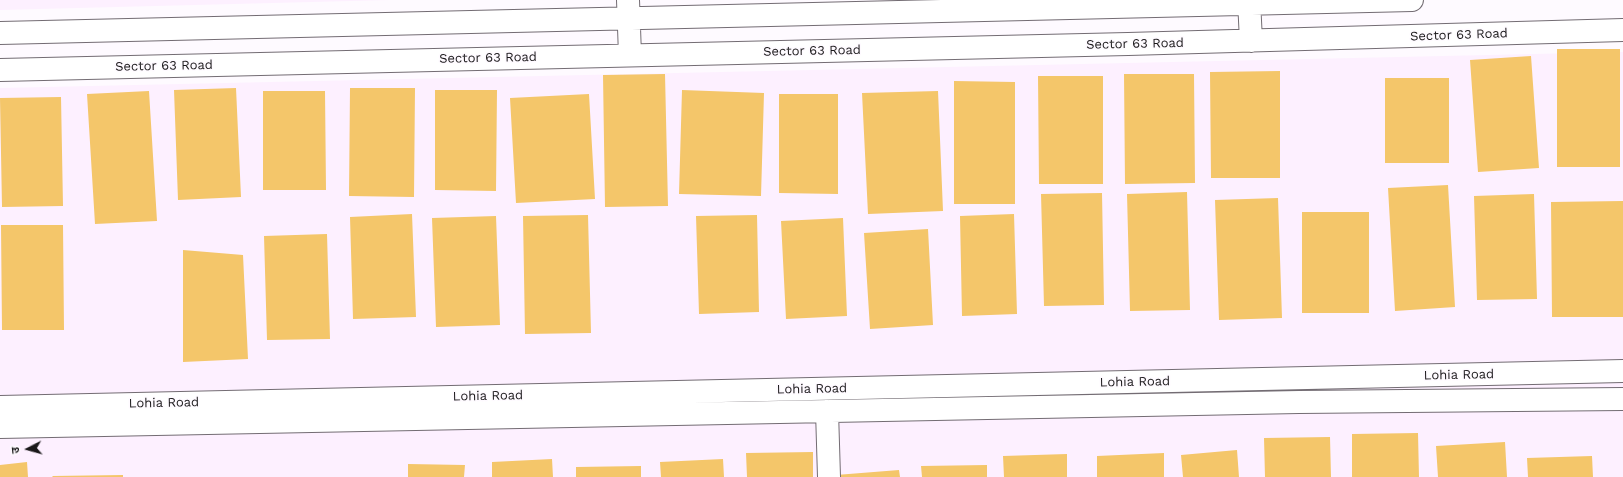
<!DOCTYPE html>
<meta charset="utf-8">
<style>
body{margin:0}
#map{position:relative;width:1623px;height:477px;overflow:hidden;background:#fefaff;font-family:"Work Sans","Noto Sans Devanagari",sans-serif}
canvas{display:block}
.north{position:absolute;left:8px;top:429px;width:40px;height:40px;-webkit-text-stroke:3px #fefaff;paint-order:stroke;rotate:264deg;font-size:11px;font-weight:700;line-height:16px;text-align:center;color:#1a181a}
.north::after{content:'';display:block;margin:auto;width:14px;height:18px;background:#1a181a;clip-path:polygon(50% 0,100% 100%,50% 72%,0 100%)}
</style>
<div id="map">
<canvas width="1623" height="477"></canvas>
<div class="north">उ</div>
</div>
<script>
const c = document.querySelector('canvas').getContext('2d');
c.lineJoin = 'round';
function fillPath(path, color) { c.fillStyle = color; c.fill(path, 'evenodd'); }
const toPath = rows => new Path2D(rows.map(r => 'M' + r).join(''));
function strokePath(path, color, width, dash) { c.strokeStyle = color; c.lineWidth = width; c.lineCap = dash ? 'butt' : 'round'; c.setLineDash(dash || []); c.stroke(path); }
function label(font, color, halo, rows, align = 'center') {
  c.font = font + ' "Work Sans",sans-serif'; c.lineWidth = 3; c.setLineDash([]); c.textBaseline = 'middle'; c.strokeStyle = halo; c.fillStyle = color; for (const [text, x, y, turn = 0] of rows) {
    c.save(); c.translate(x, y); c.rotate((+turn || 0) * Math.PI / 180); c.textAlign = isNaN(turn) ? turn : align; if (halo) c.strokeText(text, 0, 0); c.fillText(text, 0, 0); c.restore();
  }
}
fillPath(toPath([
 [0,0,390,0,0,10],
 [1623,52,1623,477,0,477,0,88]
]), '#fdf0ff');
fillPath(toPath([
 [1557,49,1620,49,1620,167,1557,167],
 [1531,56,1539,168,1478,172,1470,60],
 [1280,71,1280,178,1211,178,1210,72],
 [665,74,668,206,605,207,603,75],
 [1124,74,1194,74,1195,183,1125,184],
 [1038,76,1103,76,1103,184,1039,184],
 [1385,78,1449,78,1449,163,1385,163],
 [954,81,1015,82,1015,204,954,204],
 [236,88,241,197,178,200,174,90],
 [350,88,415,88,414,197,349,196],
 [435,90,497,90,496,191,435,190],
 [682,90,764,93,761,196,679,194],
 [149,91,157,221,95,224,87,94],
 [263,91,325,91,326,190,263,190],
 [938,91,943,211,868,214,862,93],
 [589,94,595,199,516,203,510,98],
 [779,94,838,94,838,194,779,193],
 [61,97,63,206,2,207,0,98],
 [1448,185,1455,307,1395,311,1388,188],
 [1187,192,1190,310,1130,311,1127,194],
 [1102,193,1104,305,1044,306,1041,194],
 [1534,194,1537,299,1477,300,1474,196],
 [1278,198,1282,318,1219,320,1215,200],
 [1623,201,1623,317,1552,317,1551,202],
 [1302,212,1369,212,1369,313,1302,313],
 [412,214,416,317,353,319,350,217],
 [1014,214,1017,314,962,316,960,216],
 [588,215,591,333,525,334,523,216],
 [757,215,759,312,699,314,696,216],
 [496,216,500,325,436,327,432,218],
 [843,218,847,316,786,319,781,221],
 [1,225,63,225,64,330,2,330],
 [928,229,933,325,870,329,864,233],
 [327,234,330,339,267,340,264,236],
 [183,250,243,255,248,359,183,362],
 [1418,433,1419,477,1352,477,1352,434],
 [1330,437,1331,477,1265,477,1264,438],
 [1505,442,1507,477,1438,477,1436,446],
 [1237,450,1239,477,1183,477,1181,455],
 [813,452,813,477,747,477,746,453],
 [1164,453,1164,477,1097,477,1097,456],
 [1067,454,1067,477,1004,477,1003,456],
 [1592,456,1593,477,1528,477,1527,458],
 [552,459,553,477,492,477,492,462],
 [723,459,724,477,661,477,660,462],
 [27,462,28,477,0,477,0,465],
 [408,464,465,465,464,477,408,477],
 [987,465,987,477,922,477,921,466],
 [641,466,641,477,576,477,576,467],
 [899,470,900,477,836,477,836,475],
 [123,475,123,477,53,477,52,476]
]), '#f4c66a');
const minor = toPath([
 [628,0,630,55],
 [1249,0,1251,41],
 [0,33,1412,0],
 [0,70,1128,44,1623,30],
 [0,407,1623,371],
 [827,411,829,477],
 [0,427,1299,402,1623,399]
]);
strokePath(minor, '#736c73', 24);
strokePath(minor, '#fff', 22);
label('13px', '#1a181a', '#fefaff', [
 ["Sector 63 Road",1459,35,-2],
 ["Sector 63 Road",1135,44,-1],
 ["Sector 63 Road",812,51,-1],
 ["Sector 63 Road",488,58,-1],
 ["Sector 63 Road",164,66,-1],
 ["Lohia Road",1459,375,-1],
 ["Lohia Road",1135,382,-1],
 ["Lohia Road",812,389,-1],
 ["Lohia Road",488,396,-1],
 ["Lohia Road",164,403,-1]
]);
</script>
